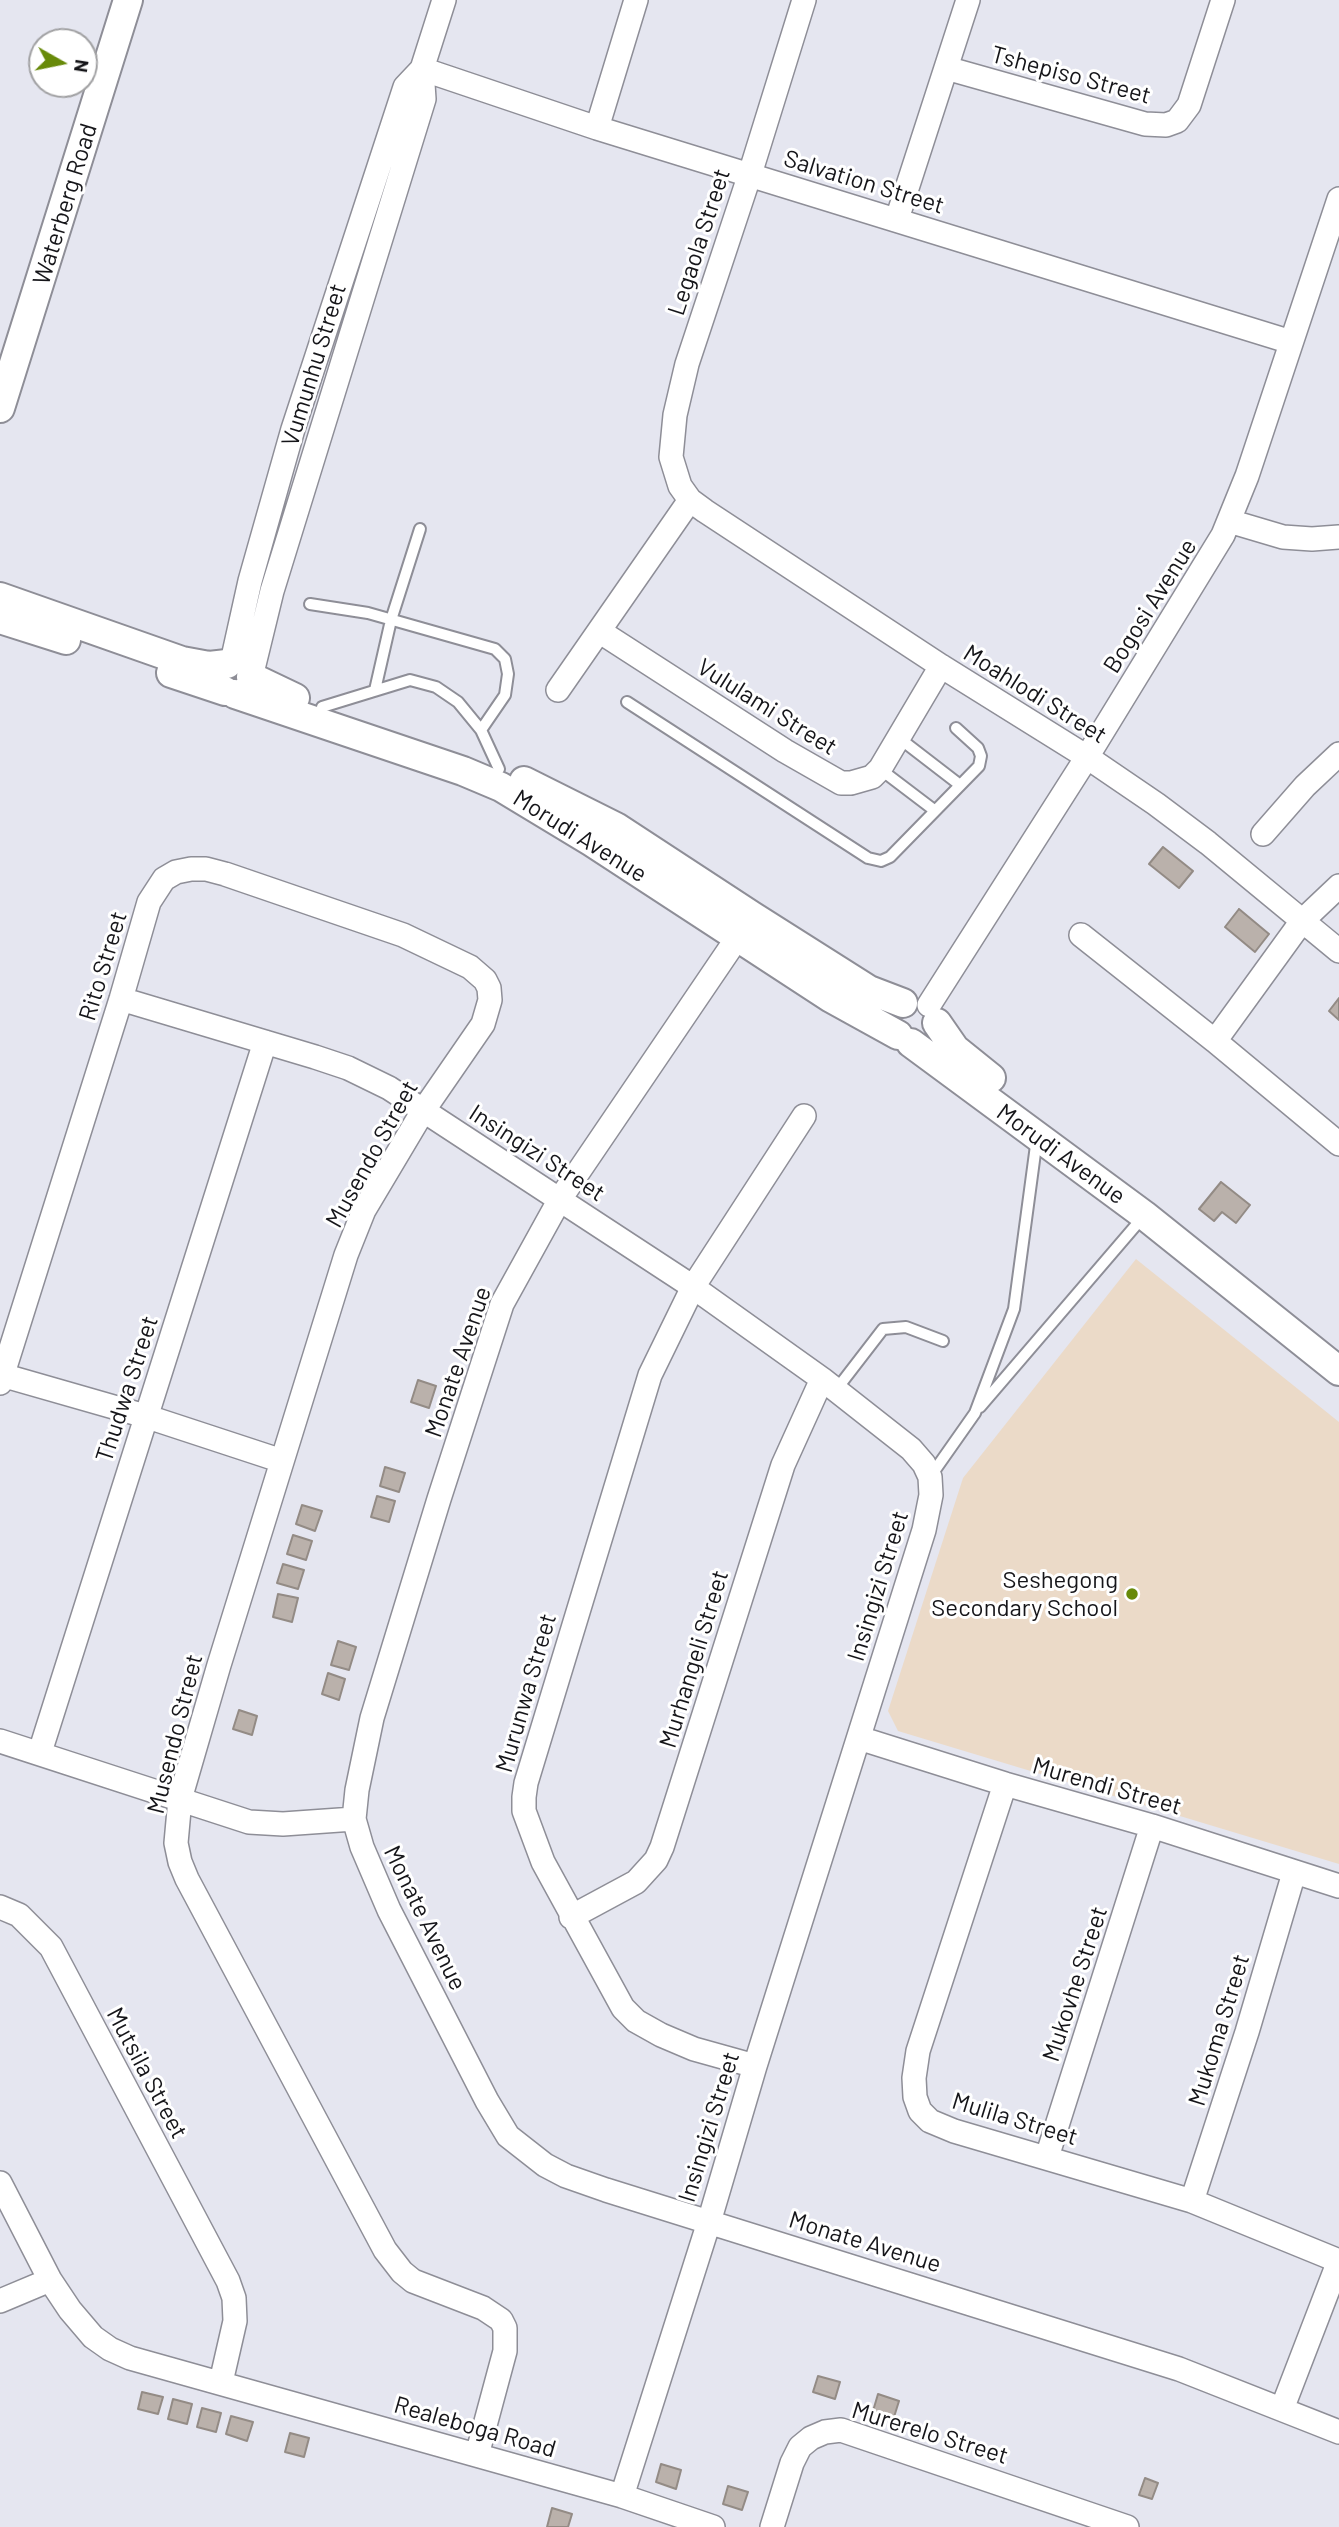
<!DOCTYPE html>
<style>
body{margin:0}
#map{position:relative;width:1339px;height:2527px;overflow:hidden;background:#e5e6f0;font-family:Barlow,sans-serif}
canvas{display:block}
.north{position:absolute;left:28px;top:28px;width:70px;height:70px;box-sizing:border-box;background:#fff;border:2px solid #a1a1a3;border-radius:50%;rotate:99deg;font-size:19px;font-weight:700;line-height:28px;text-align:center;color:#151519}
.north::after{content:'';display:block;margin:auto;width:24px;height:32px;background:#688a0a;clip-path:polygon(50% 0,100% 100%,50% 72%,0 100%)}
</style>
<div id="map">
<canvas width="1339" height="2527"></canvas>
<div class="north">N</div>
</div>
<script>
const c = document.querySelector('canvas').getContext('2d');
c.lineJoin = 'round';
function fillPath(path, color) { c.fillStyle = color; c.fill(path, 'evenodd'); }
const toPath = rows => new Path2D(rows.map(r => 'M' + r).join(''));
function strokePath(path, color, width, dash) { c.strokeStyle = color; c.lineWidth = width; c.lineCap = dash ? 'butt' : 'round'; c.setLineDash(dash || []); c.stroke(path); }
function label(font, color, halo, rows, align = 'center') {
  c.font = font + ' Barlow,sans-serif'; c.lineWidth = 6; c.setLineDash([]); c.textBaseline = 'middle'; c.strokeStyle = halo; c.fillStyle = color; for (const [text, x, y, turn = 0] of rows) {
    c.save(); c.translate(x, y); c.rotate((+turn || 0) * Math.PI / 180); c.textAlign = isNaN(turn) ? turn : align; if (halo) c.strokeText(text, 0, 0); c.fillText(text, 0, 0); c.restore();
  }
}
fillPath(toPath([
 [1136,1259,1339,1422,1339,1864,898,1731,888,1711,963,1478]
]), '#ebdac8');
const building = toPath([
 [1163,847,1193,871,1179,888,1149,864,1163,847],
 [1239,909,1269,934,1255,952,1225,927,1239,909],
 [1339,998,1339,1020,1329,1011,1339,998],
 [1221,1182,1250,1205,1236,1223,1222,1212,1214,1221,1199,1209,1221,1182],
 [418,1380,436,1386,429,1408,411,1402,418,1380],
 [385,1467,405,1473,399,1492,380,1486,385,1467],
 [377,1496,395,1501,389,1522,371,1517,377,1496],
 [302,1505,322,1511,315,1531,296,1524,302,1505],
 [293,1535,312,1541,306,1560,287,1554,293,1535],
 [283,1564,304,1570,298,1589,277,1583,283,1564],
 [278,1594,298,1598,292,1622,273,1617,278,1594],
 [338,1641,356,1647,349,1670,331,1665,338,1641],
 [328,1673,345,1679,339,1700,322,1694,328,1673],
 [239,1710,257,1716,252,1735,233,1729,239,1710],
 [818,2376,840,2382,835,2399,813,2392,818,2376],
 [142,2392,163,2397,158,2414,138,2409,142,2392],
 [878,2394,899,2401,894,2417,873,2411,878,2394],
 [173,2399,192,2404,187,2424,168,2419,173,2399],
 [202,2408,221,2413,216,2432,197,2427,202,2408],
 [231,2416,253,2422,247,2441,226,2434,231,2416],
 [290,2433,309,2438,304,2457,285,2452,290,2433],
 [661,2464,681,2470,676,2489,656,2482,661,2464],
 [1145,2478,1158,2483,1152,2499,1139,2495,1145,2478],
 [728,2486,748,2492,742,2510,723,2504,728,2486],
 [552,2508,572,2514,568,2527,547,2527,552,2508]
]);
fillPath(building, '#bab1ab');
strokePath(building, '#938b85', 2);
const service = toPath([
 [310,604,368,613,495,649,505,659,508,674,505,695,481,730],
 [375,690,391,620,420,529],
 [627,702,868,858,881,861,890,857,979,766,981,756,978,748,956,728],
 [322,707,410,680,436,687,458,702,481,730,499,769],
 [899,738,960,785],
 [880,769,934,810],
 [836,1390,883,1329,906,1327,943,1341],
 [980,1407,1143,1217],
 [930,1477,975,1413,1014,1309,1037,1138]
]);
const minor = toPath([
 [804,0,750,174,687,364,675,415,671,457,680,486,690,500,705,511,941,666,1087,757,1156,804,1208,843,1339,951],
 [946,68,1145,124,1166,125,1177,121,1189,105,1223,0],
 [422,69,597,128,1291,342],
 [597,128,636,0],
 [897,219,968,0],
 [1229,521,1283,537,1312,539,1339,537],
 [599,631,785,751,841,783,851,783,872,777,880,769,941,666],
 [232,662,250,581,293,429,405,87,422,69],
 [251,677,272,591,424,99,422,69,444,0],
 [558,690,690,500],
 [1263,834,1305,786,1339,754],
 [746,925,560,1199,502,1304,439,1499,372,1718,357,1790,354,1819,362,1847,389,1910,487,2101,508,2136,545,2165,566,2176,606,2190,1179,2369,1339,2432],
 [1081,935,1215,1041,1339,1144],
 [121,999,315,1057,348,1068,389,1088,693,1287,822,1379,911,1449,924,1464,930,1477,931,1495,924,1530,755,2066,709,2222,622,2496],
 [929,1005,1087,757,1223,535,1247,476,1339,199],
 [1215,1041,1302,921,1339,886],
 [2,1375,145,1416,282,1461],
 [0,1383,121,999,149,902,164,879,176,872,191,869,206,869,225,874,403,935,470,967,485,980,489,988,490,1000,483,1024,423,1111,364,1210,346,1255,219,1665,180,1799,176,1843,180,1862,187,1879,385,2250,402,2272,413,2281,483,2308,501,2320,505,2328,505,2351,477,2455],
 [859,1738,1005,1784,1152,1826,1339,1886],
 [0,1741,249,1822,283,1824,354,1819],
 [40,1752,265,1042],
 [1005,1784,918,2051,914,2078,915,2097,920,2111,930,2121,954,2131,1192,2201,1339,2261],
 [0,1907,19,1915,51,1947,228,2281,234,2298,235,2321,221,2382],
 [571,1917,636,1882,656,1860,662,1847,783,1465,822,1379],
 [755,2066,694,2049,661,2035,636,2021,623,2008,543,1862,524,1811,524,1797,526,1783,650,1375,693,1287,804,1116],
 [1047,2157,1152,1826],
 [0,2183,50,2280,70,2310,93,2337,110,2349,130,2358,622,2496,713,2527],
 [1192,2201,1247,2032,1294,1873],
 [0,2301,50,2280],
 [1282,2409,1339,2261],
 [772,2527,792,2463,800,2447,811,2438,825,2432,841,2430,1127,2527]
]);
const tertiary = toPath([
 [0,408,128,0],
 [0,597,182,661,209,666,227,664],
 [0,619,66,640],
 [171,673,225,691],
 [251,677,295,698],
 [235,694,463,771,501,787,592,842,831,998,898,1035],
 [524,781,616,827,752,916,869,990,903,1003],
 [937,1023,955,1049,991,1078],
 [911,1043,1144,1215,1339,1371]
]);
strokePath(service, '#8e8e97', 14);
strokePath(minor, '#8e8e97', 26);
strokePath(tertiary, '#8e8e97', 32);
strokePath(service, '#fff', 10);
strokePath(minor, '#fff', 23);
strokePath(tertiary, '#fff', 28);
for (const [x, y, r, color] of [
 [1132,1594,7,"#688a0a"]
]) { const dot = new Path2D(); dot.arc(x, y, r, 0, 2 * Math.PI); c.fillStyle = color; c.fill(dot); strokePath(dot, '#fff', 2.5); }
label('24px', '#151519', '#fff', [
 ["Tshepiso Street",1071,75,15],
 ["Salvation Street",864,182,17],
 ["Waterberg Road",65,204,-73],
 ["Legaola Street",699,242,-72],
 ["Vumunhu Street",314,365,-73],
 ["Bogosi Avenue",1150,606,-58],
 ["Moahlodi Street",1035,694,32],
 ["Vululami Street",767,707,32],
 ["Morudi Avenue",580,836,32],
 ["Rito Street",103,966,-73],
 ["Insingizi Street",537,1153,33],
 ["Musendo Street",372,1154,-61],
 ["Morudi Avenue",1061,1154,36],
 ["Monate Avenue",458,1362,-71],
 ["Thudwa Street",127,1389,-72],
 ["Insingizi Street",878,1586,-73],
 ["Murhangeli Street",694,1659,-73],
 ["Murunwa Street",526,1693,-74],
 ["Musendo Street",175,1734,-76],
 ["Murendi Street",1107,1786,16],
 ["Monate Avenue",425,1918,64],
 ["Mukovhe Street",1075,1984,-72],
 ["Mukoma Street",1219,2030,-73],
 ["Mutsila Street",147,2073,62],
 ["Mulila Street",1015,2119,17],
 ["Insingizi Street",709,2127,-73],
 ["Monate Avenue",865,2242,17],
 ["Realeboga Road",475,2427,16],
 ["Murerelo Street",930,2433,17]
]);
label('24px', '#151519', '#fff', [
 ["Seshegong",1118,1580],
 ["Secondary School",1118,1608]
], 'right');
</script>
